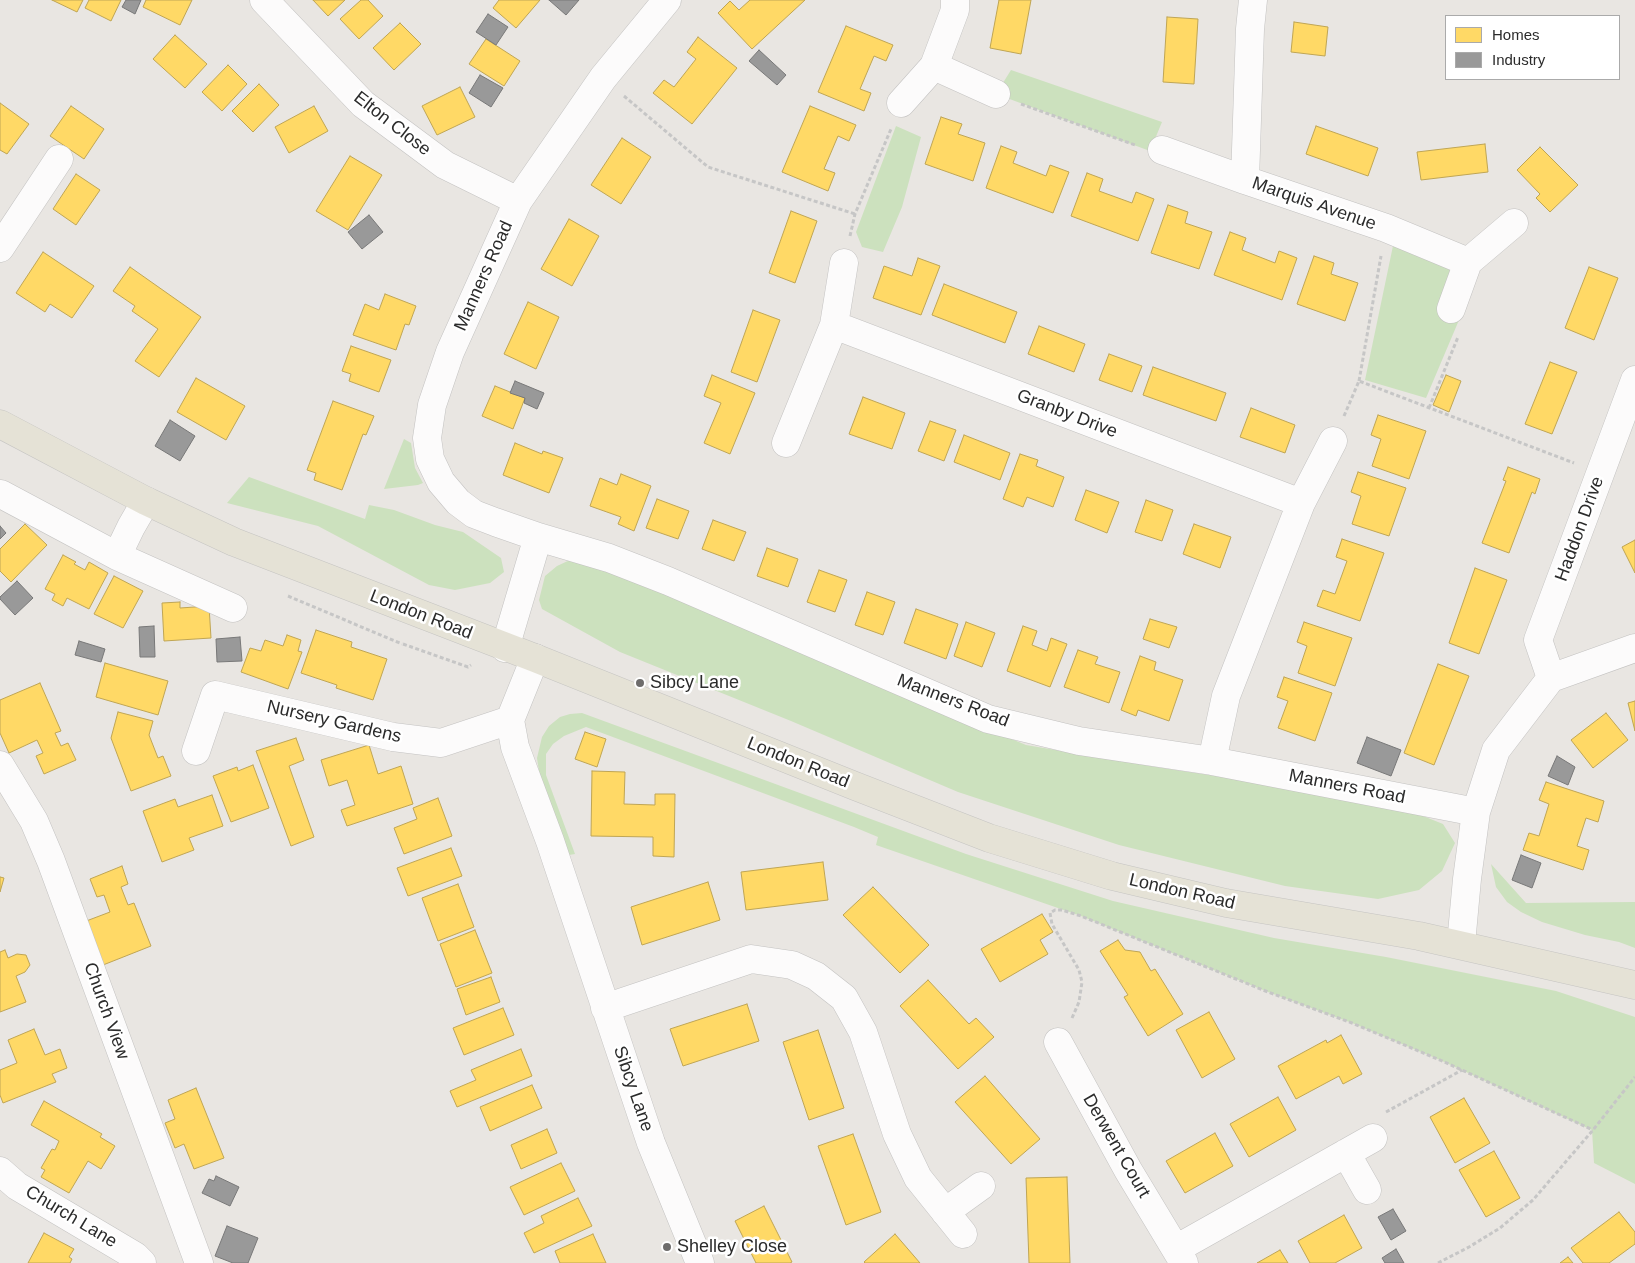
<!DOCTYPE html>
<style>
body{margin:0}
#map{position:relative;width:1635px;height:1263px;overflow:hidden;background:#e9e6e2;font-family:Helvetica,sans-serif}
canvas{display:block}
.legend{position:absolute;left:1445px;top:15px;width:175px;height:65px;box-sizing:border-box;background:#fff;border:1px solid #aaa;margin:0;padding:6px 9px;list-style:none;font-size:15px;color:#2b2b2b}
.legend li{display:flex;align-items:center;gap:10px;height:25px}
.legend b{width:25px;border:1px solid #aaa}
</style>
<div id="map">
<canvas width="1635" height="1263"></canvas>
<ul class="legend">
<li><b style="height:14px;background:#ffd966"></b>Homes</li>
<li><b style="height:14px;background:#999"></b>Industry</li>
</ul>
</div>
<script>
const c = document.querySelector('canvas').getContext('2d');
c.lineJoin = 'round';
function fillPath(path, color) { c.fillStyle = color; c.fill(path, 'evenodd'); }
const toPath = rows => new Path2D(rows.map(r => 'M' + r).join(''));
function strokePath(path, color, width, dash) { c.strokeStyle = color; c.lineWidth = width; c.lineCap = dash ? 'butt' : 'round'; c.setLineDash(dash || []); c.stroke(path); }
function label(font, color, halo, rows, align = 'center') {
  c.font = font + ' Helvetica,sans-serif'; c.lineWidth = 5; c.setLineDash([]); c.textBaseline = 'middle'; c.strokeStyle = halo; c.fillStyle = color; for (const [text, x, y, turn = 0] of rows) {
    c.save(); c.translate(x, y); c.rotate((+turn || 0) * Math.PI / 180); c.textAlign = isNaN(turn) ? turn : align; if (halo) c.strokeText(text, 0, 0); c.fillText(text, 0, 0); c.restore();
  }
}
fillPath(toPath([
 [1011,70,1162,122,1150,151,996,94],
 [896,126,921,137,902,207,883,252,862,247,856,232],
 [1394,241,1442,260,1451,272,1445,314,1459,320,1426,398,1365,380],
 [404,439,411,443,415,468,423,483,418,485,384,489],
 [249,477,365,519,369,505,394,510,435,525,463,532,501,558,504,572,490,583,455,590,429,585,318,526,227,503],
 [570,560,645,582,879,684,1026,745,1156,767,1289,787,1408,810,1443,824,1455,843,1442,871,1419,890,1378,899,1285,886,1119,845,958,792,791,721,620,652,542,609,539,600,545,576,557,566],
 [582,713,966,854,1113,901,1274,938,1386,957,1556,991,1635,1017,1635,1184,1594,1163,1592,1130,1440,1060,1352,1023,1268,992,1081,916,876,845,878,837,854,827,586,727,564,736,553,744,546,754,546,775,575,854,569,855,540,778,537,758,542,737,549,726,560,717,570,714],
 [1491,864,1526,903,1635,902,1635,948,1619,942,1585,935,1542,922,1521,912,1507,902,1496,887]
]), '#cce1be');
const homes = toPath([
 [52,0,83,0,77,12,52,0],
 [89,0,121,0,111,21,85,8,89,0],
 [146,0,192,0,180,25,143,7,146,0],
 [313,0,345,0,328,16,313,0],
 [361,0,368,0,383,16,359,39,340,19,361,0],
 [499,0,540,0,516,28,493,8,499,0],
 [750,0,805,0,752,49,718,13,730,1,739,10,750,0],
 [999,0,1031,0,1021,54,990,48,999,0],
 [1167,17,1198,19,1194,84,1163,82,1167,17],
 [1294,22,1328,27,1325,56,1291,52,1294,22],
 [400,23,421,44,394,70,373,48,400,23],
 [846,26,893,45,886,61,874,56,860,89,871,93,864,111,818,92,846,26],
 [175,35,207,64,185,88,153,59,175,35],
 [698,37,737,68,692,124,653,93,664,80,674,87,696,59,687,52,698,37],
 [486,39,520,61,504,86,469,64,486,39],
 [228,65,247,84,222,111,202,92,228,65],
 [259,84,279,105,253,132,232,111,259,84],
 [460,87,475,117,437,135,422,106,460,87],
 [0,103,29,124,7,154,0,150,0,103],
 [71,106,104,129,84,159,50,136,71,106],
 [314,106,328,131,289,153,275,127,314,106],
 [810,106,856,125,849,141,838,136,824,169,835,173,828,191,782,172,810,106],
 [941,117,962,124,958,134,985,143,973,181,925,164,941,117],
 [1316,126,1378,148,1368,176,1306,154,1316,126],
 [622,138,651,157,621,204,591,185,622,138],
 [1485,144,1488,172,1421,180,1417,152,1485,144],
 [1001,146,1017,152,1013,163,1046,176,1050,165,1069,172,1053,213,986,188,1001,146],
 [1540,147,1578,185,1550,212,1536,198,1540,194,1517,170,1540,147],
 [350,156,382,175,348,230,316,211,350,156],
 [1087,173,1103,179,1099,191,1132,203,1136,192,1154,199,1138,241,1071,216,1087,173],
 [76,174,100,190,76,225,53,209,76,174],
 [1168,205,1188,212,1185,223,1212,232,1199,269,1151,253,1168,205],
 [791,211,817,221,795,283,769,273,791,211],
 [569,219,599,236,572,286,541,269,569,219],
 [1230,232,1246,238,1242,250,1275,263,1279,251,1297,258,1282,300,1214,275,1230,232],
 [43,252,94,286,72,318,50,304,45,312,16,293,43,252],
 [1314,256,1334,263,1331,274,1358,283,1345,321,1297,304,1314,256],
 [918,258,940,266,921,315,873,298,884,266,912,276,918,258],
 [130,267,201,317,159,377,135,361,158,329,132,311,135,306,113,291,130,267],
 [1589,267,1618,278,1594,340,1565,328,1589,267],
 [944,284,1017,312,1005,343,932,315,944,284],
 [385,294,416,306,409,325,405,324,396,350,353,335,365,304,379,310,385,294],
 [528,302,559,317,536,369,504,354,528,302],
 [753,310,780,320,757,382,731,372,753,310],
 [1039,326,1085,344,1074,372,1028,354,1039,326],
 [351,346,391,360,379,392,349,381,351,374,342,371,351,346],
 [1109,354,1142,366,1132,392,1099,380,1109,354],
 [1550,362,1577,372,1552,434,1525,424,1550,362],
 [1153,367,1226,393,1216,421,1143,395,1153,367],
 [712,375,755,393,730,454,704,443,721,403,704,396,712,375],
 [1446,375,1461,381,1449,412,1433,405,1446,375],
 [196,378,245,406,226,440,177,412,196,378],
 [495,386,525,398,513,429,482,416,495,386],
 [863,397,905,413,892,449,849,434,863,397],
 [333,401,374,416,366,435,363,434,342,490,314,480,316,473,307,470,333,401],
 [1251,408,1295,425,1285,453,1240,437,1251,408],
 [1378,415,1426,431,1409,479,1372,466,1381,439,1371,435,1378,415],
 [930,421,956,430,944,461,918,451,930,421],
 [964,435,1010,453,1000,480,954,462,964,435],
 [515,443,542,454,543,451,563,458,549,493,503,475,515,443],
 [1020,454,1038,460,1036,466,1064,477,1053,507,1027,497,1023,507,1003,499,1020,454],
 [1508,467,1540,479,1535,494,1532,492,1509,553,1482,543,1506,481,1503,480,1508,467],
 [1358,472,1406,488,1389,536,1352,524,1361,496,1351,492,1358,472],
 [621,474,651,486,634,531,618,524,621,517,590,506,600,478,617,485,621,474],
 [1086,490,1119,502,1107,533,1075,520,1086,490],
 [657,499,689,511,678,539,646,528,657,499],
 [1146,500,1173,510,1162,541,1135,532,1146,500],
 [713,520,746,532,734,561,702,549,713,520],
 [25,524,47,545,11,582,0,571,0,549,25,524],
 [1194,524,1231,537,1220,568,1183,554,1194,524],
 [1342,539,1384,553,1360,621,1317,606,1323,590,1335,594,1347,561,1336,557,1342,539],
 [1635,540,1635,573,1622,547,1635,540],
 [767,548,798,559,788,587,757,576,767,548],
 [63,555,76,562,74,564,85,570,89,562,108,573,89,609,67,598,63,606,52,600,55,594,45,589,63,555],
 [1475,568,1507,580,1479,654,1449,643,1475,568],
 [819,570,847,580,835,612,807,602,819,570],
 [114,576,143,591,123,628,94,614,114,576],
 [867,592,895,602,883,635,855,625,867,592],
 [180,602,180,608,209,606,211,638,164,641,162,603,180,602],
 [916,609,958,624,946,659,904,643,916,609],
 [1150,619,1177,627,1169,648,1143,639,1150,619],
 [966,622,995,633,982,667,954,656,966,622],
 [1304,622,1352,638,1335,686,1298,673,1307,646,1297,642,1304,622],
 [1023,626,1037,631,1032,645,1047,651,1051,638,1067,644,1050,687,1007,671,1023,626],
 [316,630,352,642,351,647,387,659,373,700,336,688,337,685,301,673,316,630],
 [287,635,301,640,298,651,302,652,288,689,241,672,250,648,261,651,265,640,283,646,287,635],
 [1078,650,1098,657,1095,664,1120,672,1109,703,1064,687,1078,650],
 [1140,656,1156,662,1154,670,1183,680,1169,721,1138,710,1136,716,1121,710,1140,656],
 [105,663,168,681,158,715,96,697,105,663],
 [1438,664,1469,676,1434,765,1404,753,1438,664],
 [1284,677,1332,693,1315,741,1278,728,1288,701,1277,697,1284,677],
 [40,683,61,731,55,733,61,746,68,743,76,760,44,774,36,756,43,753,37,740,9,753,0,733,0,700,40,683],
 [1635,701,1635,731,1628,703,1635,701],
 [118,712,153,721,149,735,158,758,163,756,171,776,131,791,111,738,118,712],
 [1606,713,1628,740,1593,768,1571,740,1606,713],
 [585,732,606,739,597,767,575,759,585,732],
 [296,738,304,760,289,766,314,837,291,846,256,751,296,738],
 [369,745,378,774,401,766,413,804,347,826,341,810,355,805,347,780,329,786,321,760,369,745],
 [253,765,269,808,231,822,213,776,237,767,238,771,253,765],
 [592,771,625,772,624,804,655,805,655,794,675,794,674,857,653,856,653,837,591,836,592,771],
 [1546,782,1604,801,1598,822,1586,818,1577,846,1589,850,1583,870,1523,850,1529,833,1539,836,1549,804,1539,800,1546,782],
 [212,795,223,826,189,838,194,850,162,862,143,811,175,799,178,807,212,795],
 [438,798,452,836,404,854,394,828,417,819,413,808,438,798],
 [451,848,462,876,408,896,397,868,451,848],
 [823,862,828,900,746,910,741,872,823,862],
 [122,866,128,884,121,887,128,905,134,903,151,946,98,967,81,923,110,912,104,895,97,897,90,879,122,866],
 [0,877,4,878,0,892,0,877],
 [708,882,720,920,642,945,631,907,708,882],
 [458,884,474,927,438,941,422,898,458,884],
 [873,887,929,945,900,973,843,915,873,887],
 [1042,914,1053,932,1040,940,1048,954,1000,982,981,949,1042,914],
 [475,930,492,973,456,987,440,944,475,930],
 [1118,940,1125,950,1140,952,1151,971,1155,969,1183,1014,1148,1036,1124,997,1128,995,1100,951,1118,940],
 [5,950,8,958,17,954,26,955,30,965,25,972,16,976,26,1002,0,1012,0,952,5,950],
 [491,977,500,1002,466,1015,457,989,491,977],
 [928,980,969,1024,976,1018,994,1037,958,1069,900,1006,928,980],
 [747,1004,759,1041,683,1066,670,1029,747,1004],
 [503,1008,514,1035,464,1055,453,1028,503,1008],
 [1209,1012,1235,1059,1202,1078,1176,1030,1209,1012],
 [34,1029,45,1055,60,1049,67,1068,52,1074,56,1082,3,1103,0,1095,0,1070,17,1063,8,1040,34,1029],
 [818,1030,844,1108,809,1120,783,1042,818,1030],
 [1341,1035,1362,1074,1343,1084,1339,1076,1296,1099,1278,1066,1326,1040,1327,1043,1341,1035],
 [521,1049,532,1076,457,1107,450,1091,476,1080,471,1070,521,1049],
 [985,1076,1040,1139,1011,1164,955,1102,985,1076],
 [532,1085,542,1108,490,1131,480,1107,532,1085],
 [196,1088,224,1158,194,1169,184,1144,175,1148,165,1123,175,1119,168,1100,196,1088],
 [1278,1097,1296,1130,1249,1157,1230,1124,1278,1097],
 [1464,1098,1490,1143,1455,1163,1430,1117,1464,1098],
 [44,1101,102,1134,100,1137,115,1146,101,1169,88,1161,69,1193,41,1177,45,1170,41,1168,52,1149,55,1150,59,1141,31,1125,44,1101],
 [547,1129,557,1153,521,1169,511,1145,547,1129],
 [1215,1133,1233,1166,1185,1193,1166,1161,1215,1133],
 [853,1134,881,1212,846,1225,818,1146,853,1134],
 [1494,1151,1520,1198,1486,1217,1459,1170,1494,1151],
 [561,1163,575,1191,524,1215,510,1187,561,1163],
 [1067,1177,1070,1263,1029,1263,1026,1178,1067,1177],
 [578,1198,592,1226,534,1253,524,1233,544,1223,541,1216,578,1198],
 [764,1206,792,1262,790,1263,756,1263,735,1221,764,1206],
 [1619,1212,1635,1232,1635,1244,1609,1263,1583,1263,1571,1248,1619,1212],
 [1344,1215,1362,1248,1335,1263,1310,1263,1298,1241,1344,1215],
 [44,1233,74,1249,69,1257,72,1259,70,1263,28,1263,44,1233],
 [593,1234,606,1263,560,1263,555,1251,593,1234],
 [895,1234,920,1263,865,1263,864,1262,895,1234],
 [1280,1250,1288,1263,1257,1263,1280,1250],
 [1568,1257,1573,1263,1560,1263,1568,1257]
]);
fillPath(homes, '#ffd966');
strokePath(homes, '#bfa554', 1);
const industry = toPath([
 [126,0,141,0,135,14,122,7,126,0],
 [549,0,579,0,566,15,549,0],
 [488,14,508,27,496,45,476,32,488,14],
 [759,50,786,75,777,85,749,61,759,50],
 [480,75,503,88,491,107,469,93,480,75],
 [369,215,383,232,362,249,348,232,369,215],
 [515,381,544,393,537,409,524,403,525,398,510,393,515,381],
 [170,420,195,436,180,461,155,446,170,420],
 [0,526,6,533,0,539,0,526],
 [17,581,33,598,15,615,0,599,0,597,17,581],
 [154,626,155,657,140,657,139,627,154,626],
 [240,637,242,661,217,662,216,639,240,637],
 [79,641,105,649,101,662,75,655,79,641],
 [1367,737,1401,750,1391,776,1357,763,1367,737],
 [1557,756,1575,767,1568,785,1548,776,1557,756],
 [1521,855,1541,863,1532,888,1512,880,1521,855],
 [216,1176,239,1187,230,1206,202,1193,209,1179,214,1181,216,1176],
 [1393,1209,1406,1231,1391,1240,1378,1217,1393,1209],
 [227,1226,258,1238,248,1263,233,1263,215,1256,227,1226],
 [1396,1249,1404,1263,1385,1263,1382,1258,1396,1249]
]);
fillPath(industry, '#999');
strokePath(industry, '#787878', 1);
const minor = toPath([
 [264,0,363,104,445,165,518,201],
 [667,0,603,78,518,201,450,352,432,405,427,438,430,459,441,482,458,502,474,514,495,522,538,537,609,558,668,581,988,719,1079,741,1212,761,1476,812],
 [1253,0,1250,29,1245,180,1386,228,1468,262,1514,223],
 [934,66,996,94],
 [901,103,934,66,955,10,955,0],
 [1162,150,1245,180],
 [0,248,59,159],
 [1451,309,1468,262],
 [834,325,844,263],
 [786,443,834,325,1301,503,1226,696,1212,761],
 [1,494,117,556,233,608],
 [1301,503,1333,441],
 [117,556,131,527,146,501],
 [505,648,538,537],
 [535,658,510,720,515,747,550,841,651,1143,700,1263],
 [1551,678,1538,640,1635,380],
 [196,751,215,695,393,737,441,743,510,720],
 [0,765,34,821,51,861,199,1263],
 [1461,944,1467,879,1476,812,1496,750,1551,678,1635,648],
 [605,1008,751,959,792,965,816,976,844,998,863,1032,897,1134,918,1178,963,1234],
 [1058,1042,1128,1170,1184,1263],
 [1346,1153,1367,1190],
 [0,1171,17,1186,135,1256,142,1263],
 [945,1212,981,1186],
 [1176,1249,1373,1138]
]);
const major = toPath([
 [0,424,146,501,234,542,535,658,855,786,989,838,1112,876,1226,903,1419,936,1635,985]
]);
strokePath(minor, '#c3c2c1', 29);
strokePath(major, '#c5c4c2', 29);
strokePath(toPath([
 [624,96,708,167,855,214],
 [1021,104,1135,145],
 [850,236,855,214,891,129],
 [1359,381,1381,256],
 [1429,408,1458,337],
 [1344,416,1359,381,1574,463],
 [288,596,402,644],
 [403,644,468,667,471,665],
 [1072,1018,1079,1002,1082,982,1079,970,1052,924,1050,913,1055,910,1062,910,1081,916,1268,992,1352,1023,1440,1060,1593,1130],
 [1386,1112,1462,1070],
 [1438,1263,1469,1247,1500,1228,1533,1200,1593,1130,1635,1077]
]), '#c6c6c6', 3, [4, 2.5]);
strokePath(minor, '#fcfbfb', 28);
strokePath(major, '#e5e2d6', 28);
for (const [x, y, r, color] of [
 [640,683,5,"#6e6c6b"],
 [667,1247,5,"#6e6c6b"]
]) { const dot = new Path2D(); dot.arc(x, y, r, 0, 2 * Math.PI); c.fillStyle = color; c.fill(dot); strokePath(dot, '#fff', 2); }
label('18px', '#2b2b2b', '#fff', [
 ["Elton Close",392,124,38],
 ["Marquis Avenue",1314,204,19],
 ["Manners Road",484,276,-66],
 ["Granby Drive",1067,414,21],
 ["Haddon Drive",1580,529,-70],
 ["London Road",421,615,21],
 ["Manners Road",953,701,21],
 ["Nursery Gardens",334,722,13],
 ["London Road",798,763,22],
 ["Manners Road",1347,787,11],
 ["London Road",1182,892,13],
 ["Church View",106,1011,70],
 ["Sibcy Lane",633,1089,71],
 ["Derwent Court",1116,1146,60],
 ["Church Lane",71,1217,31]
]);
label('18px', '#2b2b2b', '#fff', [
 ["Sibcy Lane",650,683],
 ["Shelley Close",677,1247]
], 'left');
</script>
